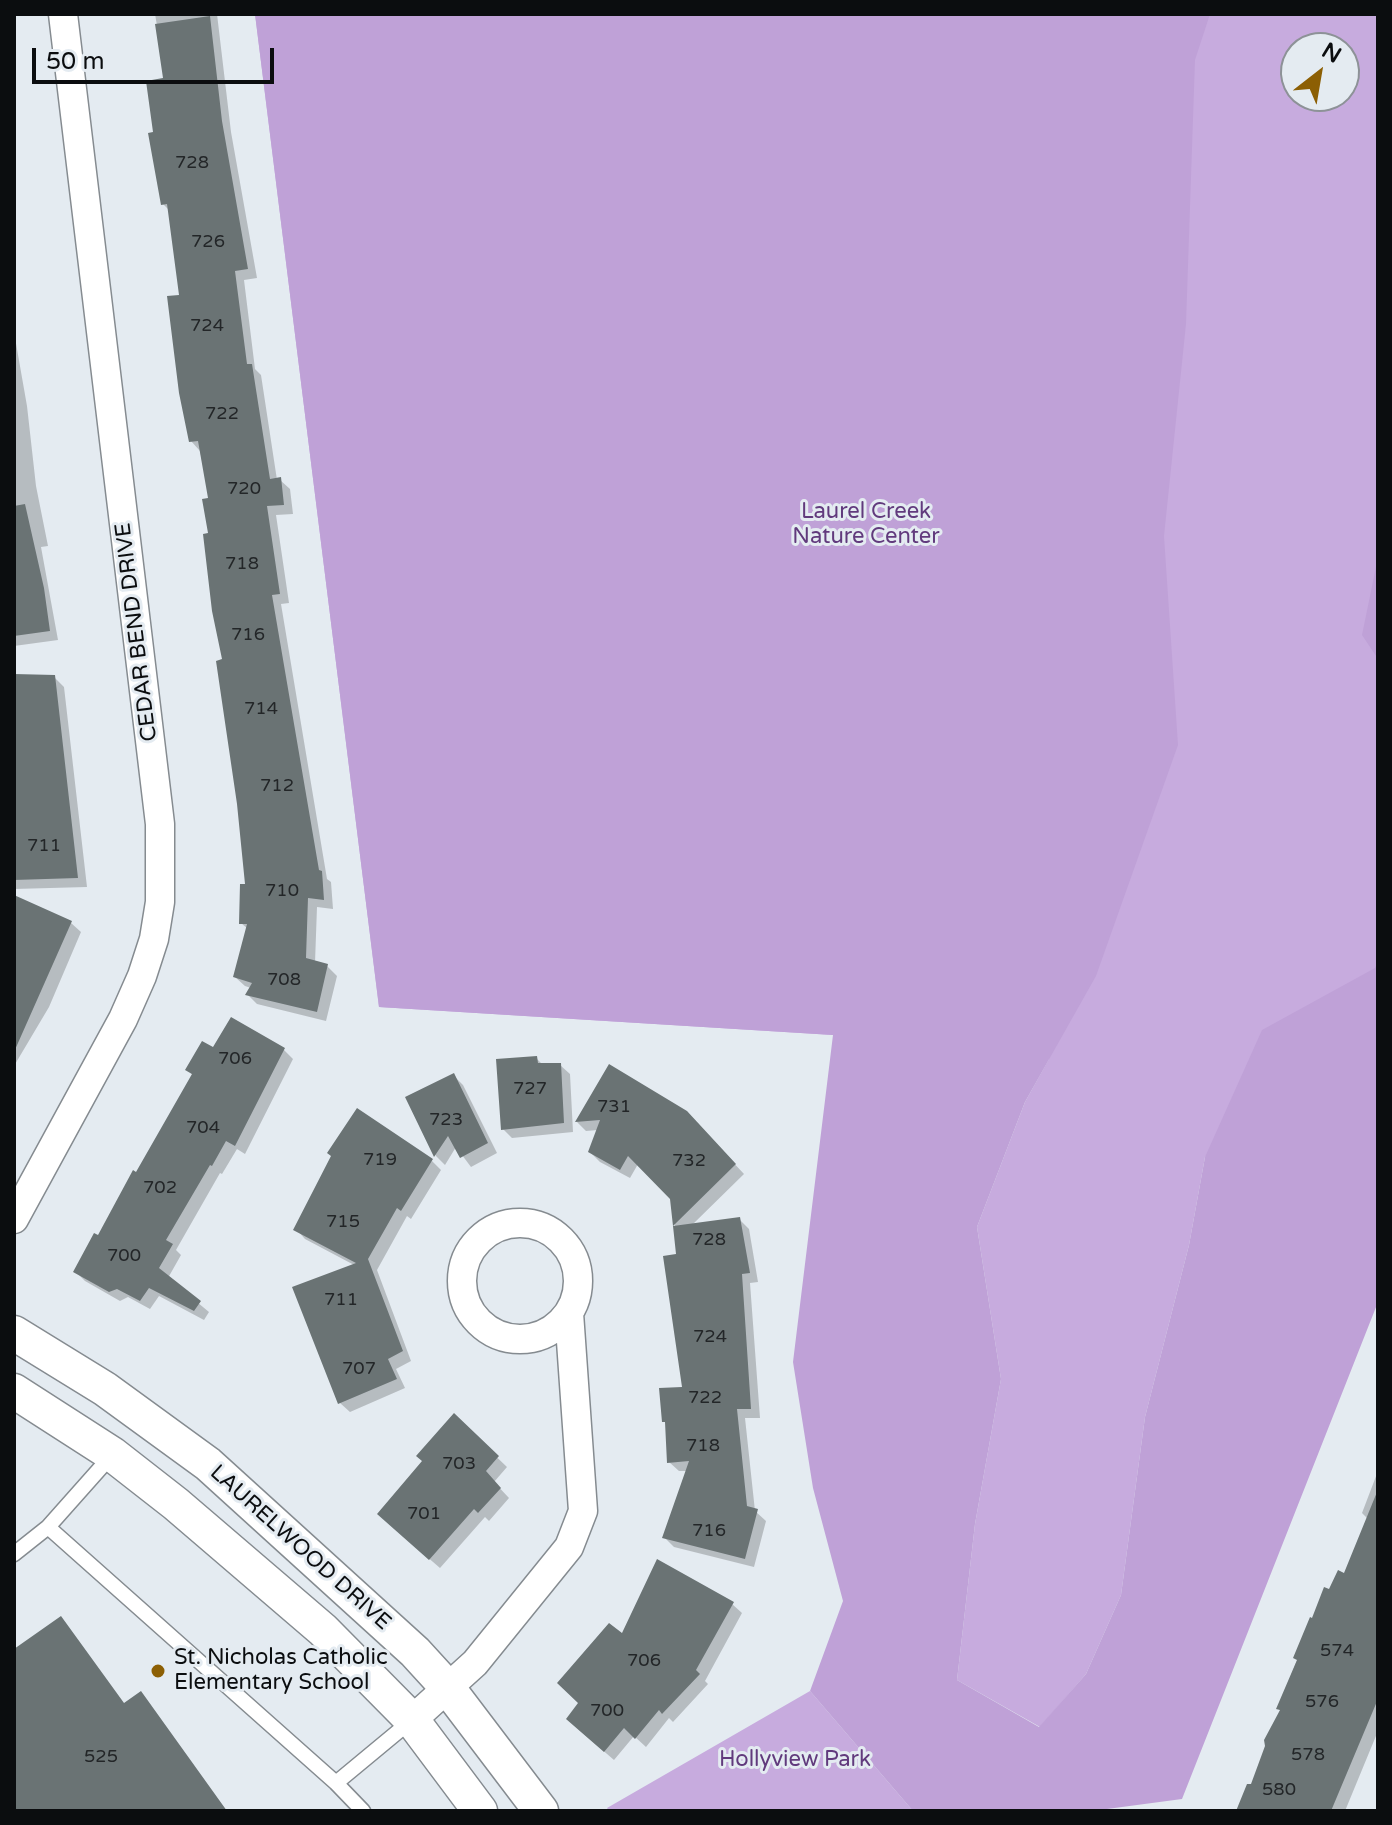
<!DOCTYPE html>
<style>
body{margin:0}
#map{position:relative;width:1392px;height:1825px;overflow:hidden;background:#e4ebf1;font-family:"Varela Round",sans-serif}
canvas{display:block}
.frame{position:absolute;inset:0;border:16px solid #0b0d0f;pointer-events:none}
.north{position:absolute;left:1280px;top:32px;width:80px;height:80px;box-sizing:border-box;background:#e4ebf1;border:2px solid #8d9297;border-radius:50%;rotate:31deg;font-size:22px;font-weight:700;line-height:32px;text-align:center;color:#0b0d0f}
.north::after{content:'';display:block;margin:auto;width:28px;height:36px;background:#8c5f04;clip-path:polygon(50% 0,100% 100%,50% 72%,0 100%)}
.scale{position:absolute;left:32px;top:48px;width:242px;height:36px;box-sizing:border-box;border:4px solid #0b0d0f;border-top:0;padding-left:10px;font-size:24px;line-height:28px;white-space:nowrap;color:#0b0d0f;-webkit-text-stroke:6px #e4ebf1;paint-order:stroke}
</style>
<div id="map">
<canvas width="1392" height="1825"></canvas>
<div class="frame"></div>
<div class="north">N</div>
<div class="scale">50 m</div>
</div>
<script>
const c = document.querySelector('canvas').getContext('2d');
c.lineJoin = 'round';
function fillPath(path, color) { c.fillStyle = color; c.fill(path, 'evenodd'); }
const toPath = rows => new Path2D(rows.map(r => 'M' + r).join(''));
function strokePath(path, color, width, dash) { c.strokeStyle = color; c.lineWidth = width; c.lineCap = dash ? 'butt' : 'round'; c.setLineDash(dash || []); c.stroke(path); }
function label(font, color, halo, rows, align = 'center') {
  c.font = font + ' "Varela Round",sans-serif'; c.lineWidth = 6; c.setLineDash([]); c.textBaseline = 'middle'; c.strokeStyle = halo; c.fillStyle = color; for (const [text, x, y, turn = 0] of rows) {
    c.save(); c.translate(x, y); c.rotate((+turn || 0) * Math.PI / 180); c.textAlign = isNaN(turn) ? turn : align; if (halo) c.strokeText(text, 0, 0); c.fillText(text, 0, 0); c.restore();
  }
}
fillPath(toPath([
 [255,14,1378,14,1378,1095,1205,1157,1189,1245,1145,1417,1121,1595,1086,1674,1040,1727,957,1680,975,1524,1001,1379,977,1227,1025,1102,1049,1059,833,1035,379,1007],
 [1296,48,1344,48,1344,96,1296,96],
 [810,1691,913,1811,609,1811,607,1808]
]), '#c7abde');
fillPath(toPath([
 [255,14,1210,14,1195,60,1186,324,1164,536,1178,745,1096,976,1025,1102,977,1227,1001,1379,975,1524,957,1680,1039,1727,1086,1674,1121,1595,1145,1417,1189,1245,1205,1157,1262,1030,1375,968,1378,962,1378,1302,1182,1799,1092,1811,913,1811,810,1691,843,1601,813,1488,793,1362,833,1035,379,1007],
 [1378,557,1378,659,1362,635]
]), '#bfa1d7');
fillPath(toPath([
 [155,14,217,14,231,132,257,278,244,280,255,369,261,375,277,480,280,480,290,489,293,514,276,515,289,603,281,604,327,879,331,882,333,909,317,907,315,963,327,966,337,976,326,1021,257,1004,248,995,251,988,245,986,235,977,248,929,241,923,247,886,210,535,210,500,200,451,191,441,181,297,170,211,163,204,156,134,166,79],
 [14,332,27,406,36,486,48,546,41,547,58,640,14,646],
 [14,676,54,677,64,687,87,887,14,889],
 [14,897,71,923,81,932,49,1007,14,1066],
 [213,1050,284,1050,293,1059,245,1154,237,1149,222,1174,220,1173,176,1250,181,1255,168,1278,209,1312,204,1320,159,1296,150,1309,128,1297,120,1301,85,1281,76,1272,137,1174,194,1076,187,1070],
 [536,1058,543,1065,560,1065,570,1074,573,1132,512,1138,503,1129],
 [609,1066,686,1112,744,1174,692,1225,739,1219,749,1229,758,1282,750,1283,760,1418,745,1418,755,1511,766,1521,754,1567,674,1547,665,1538,688,1471,679,1471,669,1462,667,1425,664,1421,684,1389,678,1256,672,1198,638,1164,630,1178,600,1162,590,1152,598,1130,586,1131,577,1122],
 [453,1075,463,1085,497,1153,471,1167,456,1147,445,1165,436,1156,407,1098],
 [432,1161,441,1170,411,1219,407,1216,377,1270,411,1361,396,1369,405,1388,350,1412,340,1403,356,1266,305,1239,296,1229],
 [454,1416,507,1467,494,1482,509,1498,489,1521,485,1517,440,1568,389,1524],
 [1378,1471,1378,1731,1345,1811,1243,1811,1282,1712,1278,1708,1313,1620,1330,1592,1345,1576,1368,1519,1362,1513],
 [732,1604,742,1613,705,1681,708,1684,673,1722,669,1718,646,1747,634,1736,614,1760,578,1729,622,1636]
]), '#0003');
fillPath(toPath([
 [210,16,222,121,248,269,235,271,247,364,252,364,270,479,281,477,284,505,267,506,280,594,272,595,319,870,322,871,324,900,308,898,306,958,328,964,317,1012,245,995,252,983,233,977,247,924,239,924,240,884,245,884,237,804,216,661,222,659,212,611,203,534,208,533,202,499,208,498,198,441,189,442,179,393,167,296,179,295,167,204,161,205,148,133,153,132,146,81,163,78,155,24],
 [25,504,44,588,50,631,14,636,14,506],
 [14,674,55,675,78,878,14,880],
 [14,895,72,921,14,1052],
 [231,1017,285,1048,235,1146,226,1141,212,1166,210,1165,166,1240,173,1244,159,1268,201,1301,194,1311,149,1288,140,1301,117,1289,109,1292,73,1272,94,1233,98,1235,133,1170,136,1172,192,1074,185,1070,202,1041,213,1047],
 [537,1056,538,1063,561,1063,564,1123,501,1130,496,1059],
 [609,1064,687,1111,736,1164,673,1226,670,1199,628,1156,620,1170,588,1152,600,1120,575,1122],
 [454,1073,488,1143,460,1158,448,1136,434,1157,405,1097],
 [357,1108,433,1159,401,1211,397,1208,368,1259,403,1351,388,1359,397,1379,338,1404,292,1287,356,1263,293,1230,331,1156,327,1153],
 [740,1217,750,1273,742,1274,751,1409,737,1409,747,1506,758,1509,745,1559,662,1538,689,1461,667,1463,665,1422,662,1422,659,1388,682,1387,663,1256,676,1254,673,1226],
 [454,1413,499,1456,486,1471,501,1488,478,1513,474,1509,429,1560,377,1514,422,1461,416,1456],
 [1377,1492,1378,1699,1331,1811,1236,1811,1247,1784,1251,1784,1265,1746,1264,1740,1280,1710,1276,1709,1297,1660,1293,1658,1310,1617,1312,1618,1324,1587,1329,1589,1338,1570,1344,1573],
 [657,1559,734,1602,696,1670,700,1674,662,1714,659,1710,635,1739,624,1728,604,1752,566,1719,578,1703,557,1683,609,1623,622,1633],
 [61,1616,124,1703,141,1691,227,1811,14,1811,14,1649]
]), '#6a7374');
const service = toPath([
 [48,1527,336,1783,363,1811],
 [14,1554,48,1527,112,1455],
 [336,1783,412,1720]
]);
const minor = toPath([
 [14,1219,123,1019,142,976,154,939,160,902,160,824,63,14],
 '462 1281a58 58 0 1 1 116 0a58 58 0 1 1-116 0Z',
 [412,1720,475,1663,569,1547,583,1511,569,1313]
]);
const tertiary = toPath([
 [14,1333,105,1389,208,1464,415,1652,447,1687,541,1811],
 [14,1391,112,1454,176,1504,323,1630,412,1720,480,1811]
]);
strokePath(service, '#858b90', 17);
strokePath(minor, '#858b90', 31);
strokePath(tertiary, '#858b90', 37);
strokePath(service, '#fff', 14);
strokePath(minor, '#fff', 28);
strokePath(tertiary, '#fff', 34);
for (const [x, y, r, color] of [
 [158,1671,8,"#8c5f04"]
]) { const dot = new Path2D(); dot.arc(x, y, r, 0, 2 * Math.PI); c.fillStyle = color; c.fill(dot); strokePath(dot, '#e4ebf1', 3); }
label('18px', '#232628', null, [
 ["728",192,163],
 ["726",208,242],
 ["724",207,326],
 ["722",222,414],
 ["720",244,489],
 ["718",242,564],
 ["716",248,635],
 ["714",261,709],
 ["712",277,786],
 ["711",44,846],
 ["710",282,891],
 ["708",284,980],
 ["706",235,1059],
 ["727",530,1089],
 ["731",614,1107],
 ["723",446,1120],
 ["704",203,1128],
 ["719",380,1160],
 ["732",689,1161],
 ["702",160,1188],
 ["715",343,1222],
 ["728",709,1240],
 ["700",124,1256],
 ["711",341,1300],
 ["724",710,1337],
 ["707",359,1369],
 ["722",705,1398],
 ["718",703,1446],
 ["703",459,1464],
 ["701",424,1514],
 ["716",709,1531],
 ["574",1337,1651],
 ["706",644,1661],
 ["576",1322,1702],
 ["700",607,1711],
 ["578",1308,1755],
 ["525",101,1757],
 ["580",1279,1790]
]);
label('22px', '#613a7d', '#e4ebf1', [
 ["Laurel Creek",866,512],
 ["Nature Center",866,537],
 ["Hollyview Park",795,1760]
]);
label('22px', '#0b0d0f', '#e4ebf1', [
 ["CEDAR BEND DRIVE",137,632,-97],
 ["LAURELWOOD DRIVE",300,1548,42]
]);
label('22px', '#0b0d0f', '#e4ebf1', [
 ["St. Nicholas Catholic",174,1658],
 ["Elementary School",174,1683]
], 'left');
</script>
